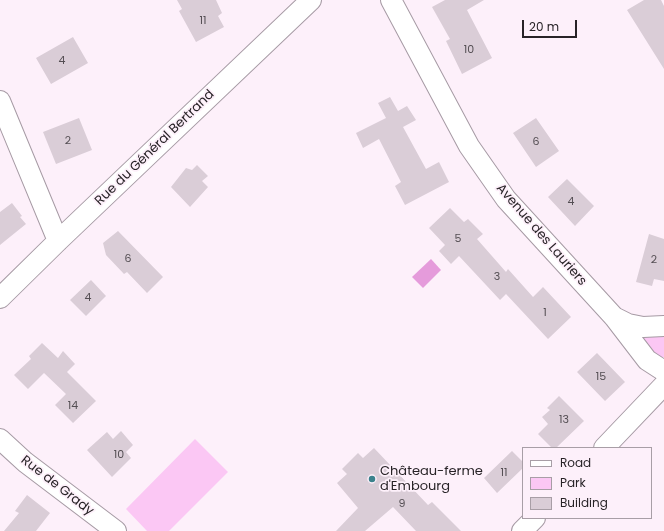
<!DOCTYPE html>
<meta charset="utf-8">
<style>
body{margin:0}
#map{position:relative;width:664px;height:531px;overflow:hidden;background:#fdf0fa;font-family:Poppins,sans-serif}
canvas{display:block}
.legend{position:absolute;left:522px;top:447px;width:130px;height:72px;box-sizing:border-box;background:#fdf0fa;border:1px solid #a89ea6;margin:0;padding:5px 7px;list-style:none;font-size:12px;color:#282327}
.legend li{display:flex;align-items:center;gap:8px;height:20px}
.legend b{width:20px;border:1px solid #a89ea6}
.scale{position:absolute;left:522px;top:20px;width:55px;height:18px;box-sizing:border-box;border:2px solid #282327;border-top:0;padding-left:5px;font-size:12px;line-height:14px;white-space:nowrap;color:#282327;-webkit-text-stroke:3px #fdf0fa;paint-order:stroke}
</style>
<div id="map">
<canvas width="664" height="531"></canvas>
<ul class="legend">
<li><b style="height:5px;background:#fff"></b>Road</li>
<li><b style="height:11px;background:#fbc7f4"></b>Park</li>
<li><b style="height:11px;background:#dacdd7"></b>Building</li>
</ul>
<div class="scale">20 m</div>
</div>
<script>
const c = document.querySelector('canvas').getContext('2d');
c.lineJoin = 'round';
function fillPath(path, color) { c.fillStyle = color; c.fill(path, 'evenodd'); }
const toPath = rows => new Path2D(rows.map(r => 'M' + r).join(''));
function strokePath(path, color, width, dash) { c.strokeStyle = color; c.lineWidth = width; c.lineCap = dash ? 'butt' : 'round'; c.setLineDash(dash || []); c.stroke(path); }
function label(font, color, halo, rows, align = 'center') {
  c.font = font + ' Poppins,sans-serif'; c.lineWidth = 3.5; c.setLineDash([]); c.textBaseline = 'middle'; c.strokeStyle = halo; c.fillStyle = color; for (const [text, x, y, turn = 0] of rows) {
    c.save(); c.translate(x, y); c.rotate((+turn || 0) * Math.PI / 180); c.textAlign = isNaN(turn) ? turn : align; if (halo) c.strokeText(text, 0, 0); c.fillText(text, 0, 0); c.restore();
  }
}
fillPath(toPath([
 [664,331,664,357,660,357,649,348,640,333],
 [195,439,228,472,169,531,147,531,126,509]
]), '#fbc7f4');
fillPath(toPath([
 [431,259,441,270,423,288,412,277]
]), '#e59bdb');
fillPath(toPath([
 [177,0,216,0,222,13,218,16,224,27,196,42,179,11,182,9],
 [445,0,484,0,467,10,492,58,462,74,446,41,450,39,432,7],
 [644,0,661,0,664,6,664,69,627,10],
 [73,37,88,63,51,84,36,58],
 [390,97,398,111,407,106,416,120,403,127,426,169,439,162,449,182,405,205,395,186,401,182,379,139,363,148,356,133,386,118,378,103],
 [79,118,92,150,56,164,43,132],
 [536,118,559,151,536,167,513,133],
 [197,165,208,176,202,181,208,187,190,207,171,187,186,168,192,170],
 [567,179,594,206,575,226,548,197],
 [12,203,22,216,20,217,26,224,0,245,0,212],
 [450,208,464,222,468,219,483,234,477,239,506,272,508,269,533,297,543,287,571,317,548,339,506,294,500,300,459,256,451,264,439,251,445,245,429,228],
 [118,231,163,277,147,293,127,272,124,274,106,255,103,243],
 [649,234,664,239,664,281,654,279,652,286,636,282],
 [91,280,106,296,86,316,70,300],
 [42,343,58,358,63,351,75,364,67,372,96,401,73,423,55,405,66,394,44,373,28,389,14,375,31,359,29,356],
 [597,353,625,382,605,401,577,372],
 [559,396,584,421,556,448,552,448,538,434,548,424,542,417,550,410,547,408],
 [121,431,133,445,126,452,131,458,112,477,87,450,107,432,113,439],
 [374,448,428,505,432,502,461,531,416,531,393,507,365,531,336,531,358,508,337,483,347,474,342,469,358,453,363,458],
 [512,451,523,462,523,468,497,493,484,478],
 [27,495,50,513,36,531,4,531,19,513,15,511]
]), '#dacdd7');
const minor = toPath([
 [391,0,469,146,506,199,614,317,647,360,664,371],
 [0,101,58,241],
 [0,298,58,241,311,0],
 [614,317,628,324,643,327,664,326],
 [0,439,25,462,116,531],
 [604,448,664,385],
 [522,531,535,518]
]);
strokePath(minor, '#a69aa4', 22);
strokePath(minor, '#fff', 20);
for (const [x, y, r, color] of [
 [372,479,4,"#3b828c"]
]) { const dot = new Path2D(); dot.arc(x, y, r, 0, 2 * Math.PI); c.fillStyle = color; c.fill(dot); strokePath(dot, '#fdf0fa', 1.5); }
label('11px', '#544e53', null, [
 ["11",203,21],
 ["10",469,50],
 ["4",62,61],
 ["2",68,141],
 ["6",536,142],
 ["4",571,202],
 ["5",458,239],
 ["6",128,259],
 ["2",654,260],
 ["3",497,277],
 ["4",88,298],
 ["1",545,313],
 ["15",601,377],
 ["14",73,406],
 ["13",564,420],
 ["10",119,455],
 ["11",504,473],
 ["9",402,504]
]);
label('13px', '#282327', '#fdf0fa', [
 ["Rue du Général Bertrand",155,148,-44],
 ["Avenue des Lauriers",541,235,49],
 ["Rue de Grady",57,486,38]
]);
label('13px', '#282327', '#fdf0fa', [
 ["Château-ferme",380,472],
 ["d'Embourg",380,487]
], 'left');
</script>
